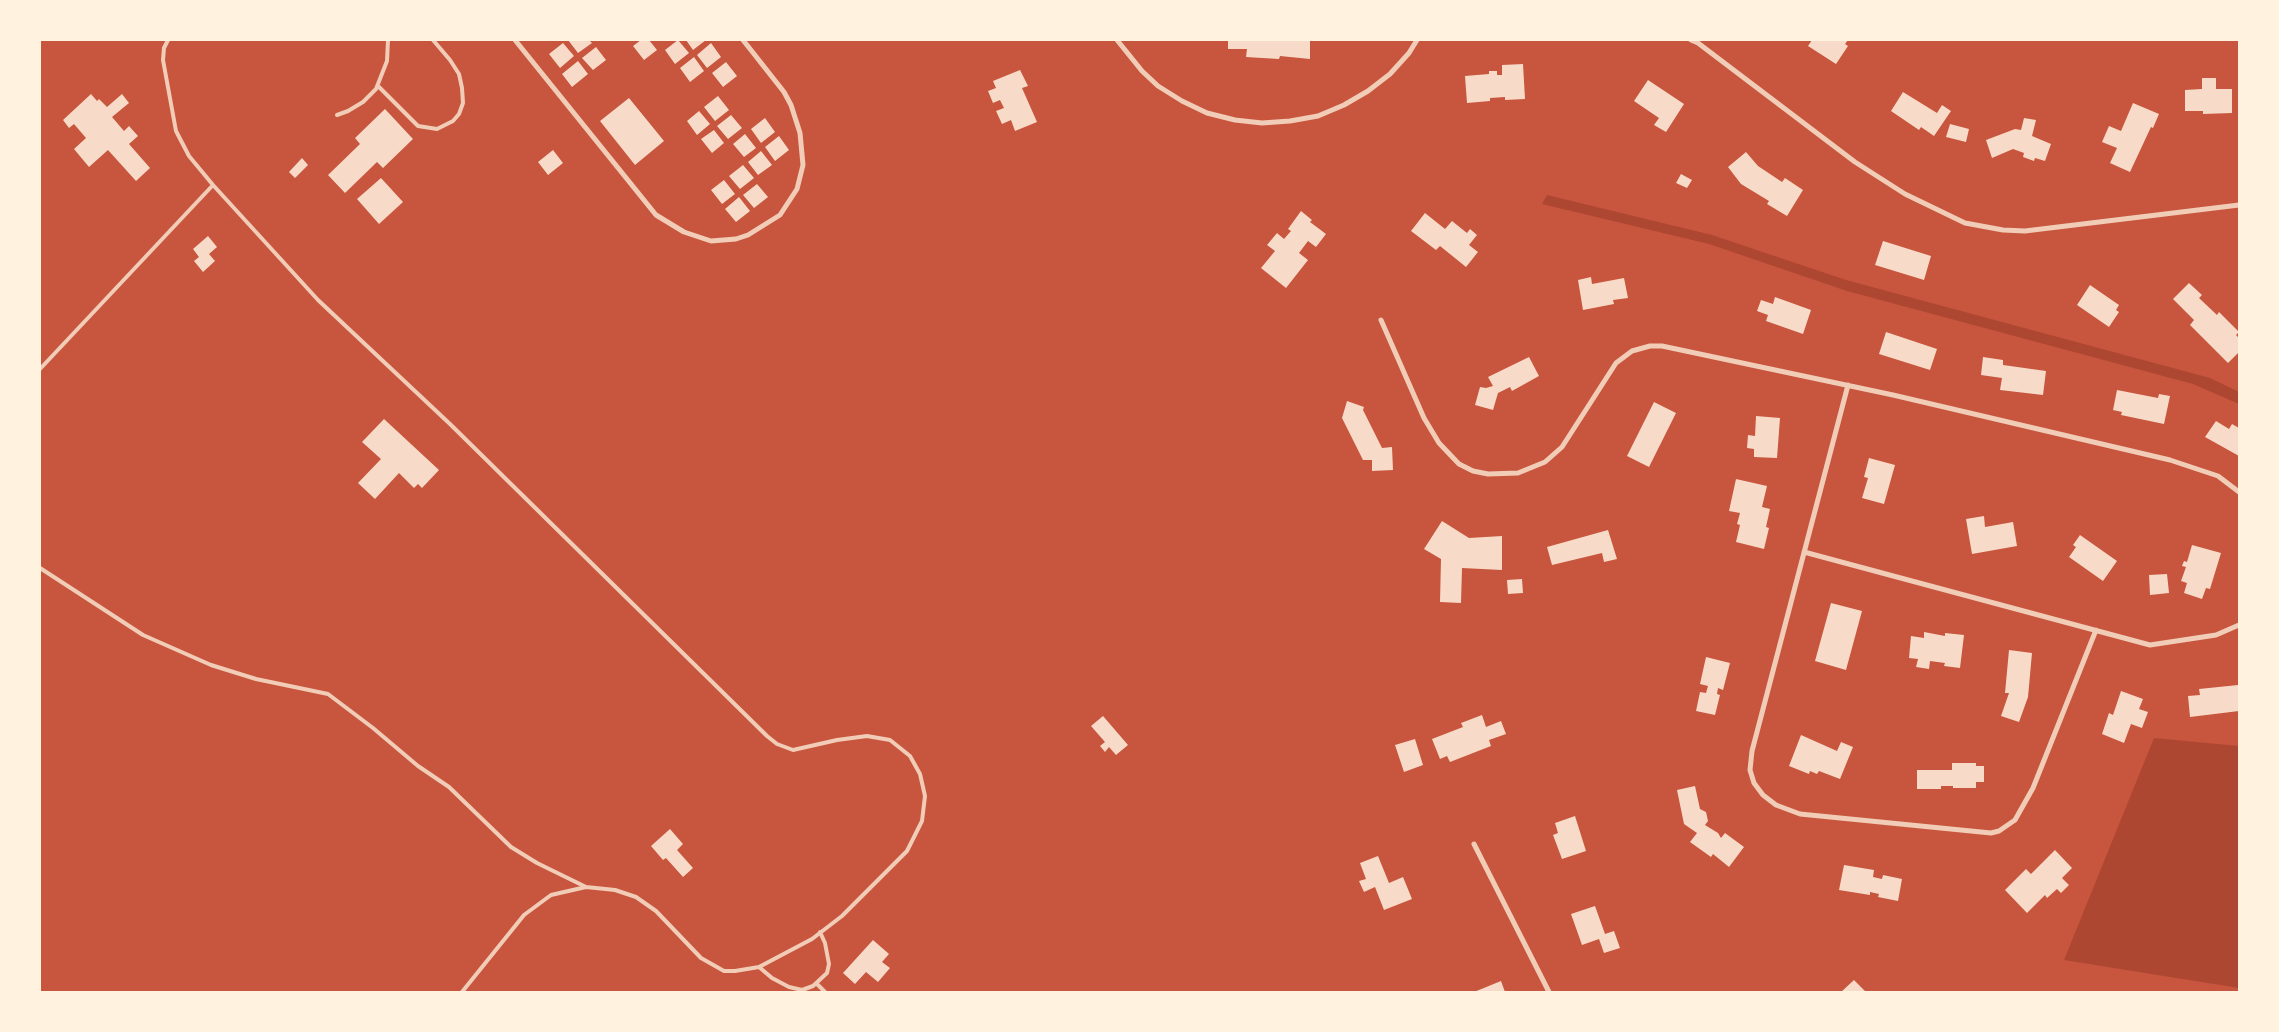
<!DOCTYPE html>
<style>
body{margin:0}
#map{position:relative;width:2279px;height:1032px;overflow:hidden;background:#c8553d;font-family:"Alegreya Sans",sans-serif}
canvas{display:block}
.frame{position:absolute;inset:0;border:41px solid #fff3e0;pointer-events:none}
</style>
<div id="map">
<canvas width="2279" height="1032"></canvas>
<div class="frame"></div>
</div>
<script>
const c = document.querySelector('canvas').getContext('2d');
c.lineJoin = 'round';
function fillPath(path, color) { c.fillStyle = color; c.fill(path, 'evenodd'); }
const toPath = rows => new Path2D(rows.map(r => 'M' + r).join(''));
function strokePath(path, color, width, dash) { c.strokeStyle = color; c.lineWidth = width; c.lineCap = dash ? 'butt' : 'round'; c.setLineDash(dash || []); c.stroke(path); }
fillPath(toPath([
 [1547,195,1712,235,1846,280,2210,378,2239,392,2239,404,2193,384,1847,291,1709,244,1542,204],
 [2154,738,2239,746,2239,988,2064,960]
]), '#ae4732');
fillPath(toPath([
 [568,40,589,40,592,43,578,53],
 [641,40,649,40,657,50,644,60,633,46],
 [678,40,689,53,675,64,665,50],
 [686,40,706,40,693,50],
 [1228,40,1310,40,1310,59,1280,56,1279,59,1246,57,1247,49,1228,49],
 [1812,40,1848,40,1845,44,1848,46,1836,64,1808,46],
 [563,43,574,56,560,68,549,54],
 [711,43,721,57,707,68,697,55],
 [596,47,606,60,593,70,582,58],
 [694,57,704,71,690,82,680,68],
 [578,61,588,74,572,87,562,74],
 [726,62,737,76,723,87,712,73],
 [1523,64,1525,99,1505,100,1505,97,1490,98,1490,101,1467,103,1465,76,1489,74,1489,71,1497,71,1497,75,1502,75,1502,65],
 [1020,70,1028,86,1022,88,1037,122,1015,131,1011,120,1002,124,996,111,1004,108,1000,100,993,103,988,91,996,88,993,81],
 [2202,78,2216,78,2216,89,2232,89,2232,113,2203,114,2203,111,2185,111,2185,90,2202,89],
 [1648,80,1684,104,1666,132,1654,125,1659,118,1634,101],
 [1903,92,1937,113,1942,105,1951,111,1934,136,1921,127,1919,130,1891,111],
 [91,94,97,101,99,99,107,107,122,94,129,103,112,117,124,131,129,126,138,136,129,144,150,168,136,181,108,150,89,167,74,149,86,138,74,124,69,128,63,120],
 [718,96,729,110,715,121,704,107],
 [629,98,664,141,635,165,600,121],
 [2133,103,2159,114,2153,128,2151,127,2130,172,2110,163,2117,148,2102,142,2109,126,2121,131],
 [385,109,413,139,383,168,377,162,345,193,328,175,360,144,355,138],
 [699,111,710,124,697,135,687,121],
 [731,115,742,128,728,139,717,126],
 [765,118,775,132,761,143,751,129],
 [2024,118,2036,120,2032,136,2051,144,2045,161,2035,158,2034,161,2023,157,2024,153,2013,149,1992,158,1986,140,2015,129,2021,130],
 [1950,124,1969,129,1966,142,1946,137],
 [714,130,724,143,712,153,701,139],
 [745,134,756,148,744,157,733,144],
 [779,136,789,150,775,161,765,147],
 [553,150,563,163,548,175,538,162],
 [761,151,772,165,758,175,748,162],
 [1746,152,1758,166,1782,182,1785,178,1803,190,1787,216,1767,204,1769,201,1741,184,1728,167],
 [302,158,308,165,295,178,289,172],
 [743,165,754,178,740,189,729,176],
 [1681,174,1692,180,1687,188,1676,183],
 [381,178,403,202,379,224,357,199],
 [724,180,735,194,722,204,711,190],
 [757,184,768,197,754,208,743,195],
 [739,197,750,211,736,222,725,209],
 [1301,211,1312,220,1310,222,1326,234,1316,247,1308,241,1299,253,1308,260,1286,288,1261,268,1275,251,1267,245,1277,233,1284,239,1291,231,1288,229],
 [1425,213,1445,229,1452,221,1467,233,1470,229,1477,235,1469,245,1478,252,1466,267,1440,246,1436,250,1411,231],
 [208,236,217,247,209,254,215,261,203,272,194,261,199,257,193,249],
 [1883,241,1931,256,1924,280,1875,265],
 [1591,277,1592,284,1624,278,1628,298,1613,300,1614,304,1583,310,1578,280],
 [2189,283,2202,295,2199,298,2217,315,2219,312,2239,332,2236,335,2239,338,2239,352,2228,363,2190,325,2194,320,2173,299],
 [2090,285,2119,305,2116,310,2119,312,2109,327,2077,305],
 [1775,297,1811,310,1803,334,1766,321,1768,315,1757,311,1761,300,1773,304],
 [1886,332,1937,349,1930,370,1879,354],
 [1529,357,1539,376,1512,391,1510,387,1498,393,1493,410,1475,405,1480,387,1486,388,1493,386,1488,377],
 [1983,357,2003,360,2003,365,2046,371,2043,395,2000,390,2002,378,1981,375],
 [2117,390,2158,398,2159,394,2170,396,2164,424,2121,415,2122,412,2113,410],
 [1347,401,1364,407,1363,410,1382,448,1392,447,1393,470,1372,471,1372,460,1363,460,1342,418],
 [1654,402,1676,413,1649,467,1627,456],
 [1756,416,1780,418,1777,458,1754,457,1754,449,1747,448,1748,435,1755,436],
 [384,419,439,470,422,488,418,484,414,488,399,473,375,499,358,483,381,459,362,442],
 [2216,421,2229,429,2232,424,2239,428,2239,456,2205,437],
 [1869,458,1895,465,1884,504,1862,498,1868,478,1864,477],
 [1736,479,1767,486,1762,507,1770,509,1766,527,1769,528,1764,549,1736,542,1740,525,1737,524,1740,513,1729,511],
 [1984,516,1985,527,2013,522,2017,546,1972,554,1966,519],
 [1442,521,1469,538,1502,536,1502,570,1462,568,1461,603,1440,602,1441,559,1424,549],
 [1608,530,1617,559,1604,562,1602,553,1552,565,1547,547],
 [2080,535,2117,561,2103,581,2069,557,2076,547,2073,545],
 [2192,545,2221,553,2210,589,2206,588,2202,599,2184,593,2187,583,2181,581,2186,567,2182,566,2184,561,2187,562],
 [2167,574,2169,593,2150,595,2149,575],
 [1522,579,1523,593,1508,594,1507,580],
 [1831,603,1862,611,1846,670,1815,661],
 [1924,632,1945,636,1945,633,1964,635,1960,668,1944,666,1945,663,1930,661,1929,669,1916,667,1918,659,1909,658,1911,636,1924,638],
 [2009,650,2032,653,2028,697,2019,722,2001,716,2009,693,2005,693],
 [1706,657,1730,663,1723,690,1718,688,1717,694,1720,695,1715,715,1696,711,1700,692,1706,693,1708,686,1700,684],
 [2238,685,2239,711,2190,717,2188,696,2200,695,2199,689],
 [2121,691,2143,699,2139,709,2148,712,2142,728,2131,724,2124,743,2102,734,2109,713,2113,715],
 [1482,715,1486,727,1501,721,1506,734,1489,740,1491,746,1450,762,1447,756,1440,759,1432,739,1463,727,1461,723],
 [1103,716,1128,745,1116,755,1109,747,1105,752,1100,746,1105,742,1091,726],
 [1801,735,1837,751,1841,742,1853,747,1840,779,1819,771,1817,774,1810,771,1809,774,1789,766],
 [1415,739,1423,765,1404,772,1395,745],
 [1952,763,1976,763,1976,766,1984,766,1984,782,1976,782,1976,788,1953,788,1953,786,1941,786,1941,789,1917,789,1917,770,1952,770],
 [1695,786,1700,809,1706,812,1708,821,1705,825,1718,833,1721,838,1725,833,1744,847,1729,867,1713,854,1711,857,1690,842,1697,833,1684,824,1677,790],
 [1575,816,1586,851,1562,859,1553,835,1558,833,1555,823],
 [670,829,683,844,677,850,693,868,683,877,666,858,663,860,651,846],
 [2055,850,2072,868,2062,878,2069,885,2061,893,2057,889,2047,898,2045,895,2027,913,2005,890,2026,869,2031,874],
 [1378,856,1389,883,1403,877,1412,899,1384,910,1375,887,1364,892,1359,881,1366,879,1360,863],
 [1844,865,1874,870,1873,877,1882,879,1883,875,1902,879,1898,901,1878,897,1879,894,1870,892,1870,895,1839,890],
 [1595,906,1605,934,1614,931,1620,948,1604,953,1599,939,1582,945,1571,914],
 [873,940,889,954,882,962,890,968,878,982,866,972,855,984,843,973],
 [1854,980,1866,992,1841,992],
 [1501,981,1505,992,1474,992]
]), '#f7dbc8');
strokePath(toPath([
 [168,40,164,48,163,60,176,131,189,156,213,185],
 [378,86,418,126,437,129,453,121,459,114,463,103,462,88,459,74,450,60,433,40],
 [337,115,348,111,363,102,376,89,387,61,388,40],
 [40,369,213,185,318,300,450,424,767,736,777,744,793,750,837,740,867,736,890,740,910,756,920,774,925,796,922,821,907,851,842,916,812,939,759,967,735,971,724,971,701,958,656,911,636,897,615,890,586,887,537,863,511,847,449,787,418,766,373,728,328,694,256,679,211,665,143,635,40,568],
 [759,967,772,978,789,987,802,990,813,986,827,973,829,964,825,943,820,932],
 [817,984,825,992],
 [462,992,524,915,551,895,586,887]
]), '#f1ccb7', 4);
strokePath(toPath([
 [515,40,656,215,684,232,711,241,736,239,748,235,780,215,797,189,803,165,800,133,791,105,784,92,743,40],
 [1117,40,1142,71,1158,86,1182,101,1207,113,1235,120,1262,123,1290,121,1318,116,1344,105,1368,91,1390,74,1409,53,1417,40],
 [1691,40,1698,43,1855,162,1905,194,1965,223,2003,230,2025,231,2239,205],
 [1381,320,1424,418,1439,443,1459,464,1473,471,1488,474,1518,473,1545,462,1562,447,1616,363,1632,351,1650,346,1662,346,1893,395,2170,460,2218,476,2239,492],
 [1848,385,1752,751,1750,770,1754,783,1763,795,1776,805,1800,814,1991,833,1999,831,2015,820,2033,788,2096,630],
 [1804,552,2150,645,2216,635,2239,625],
 [1474,844,1549,992]
]), '#f1ccb7', 5);
</script>
